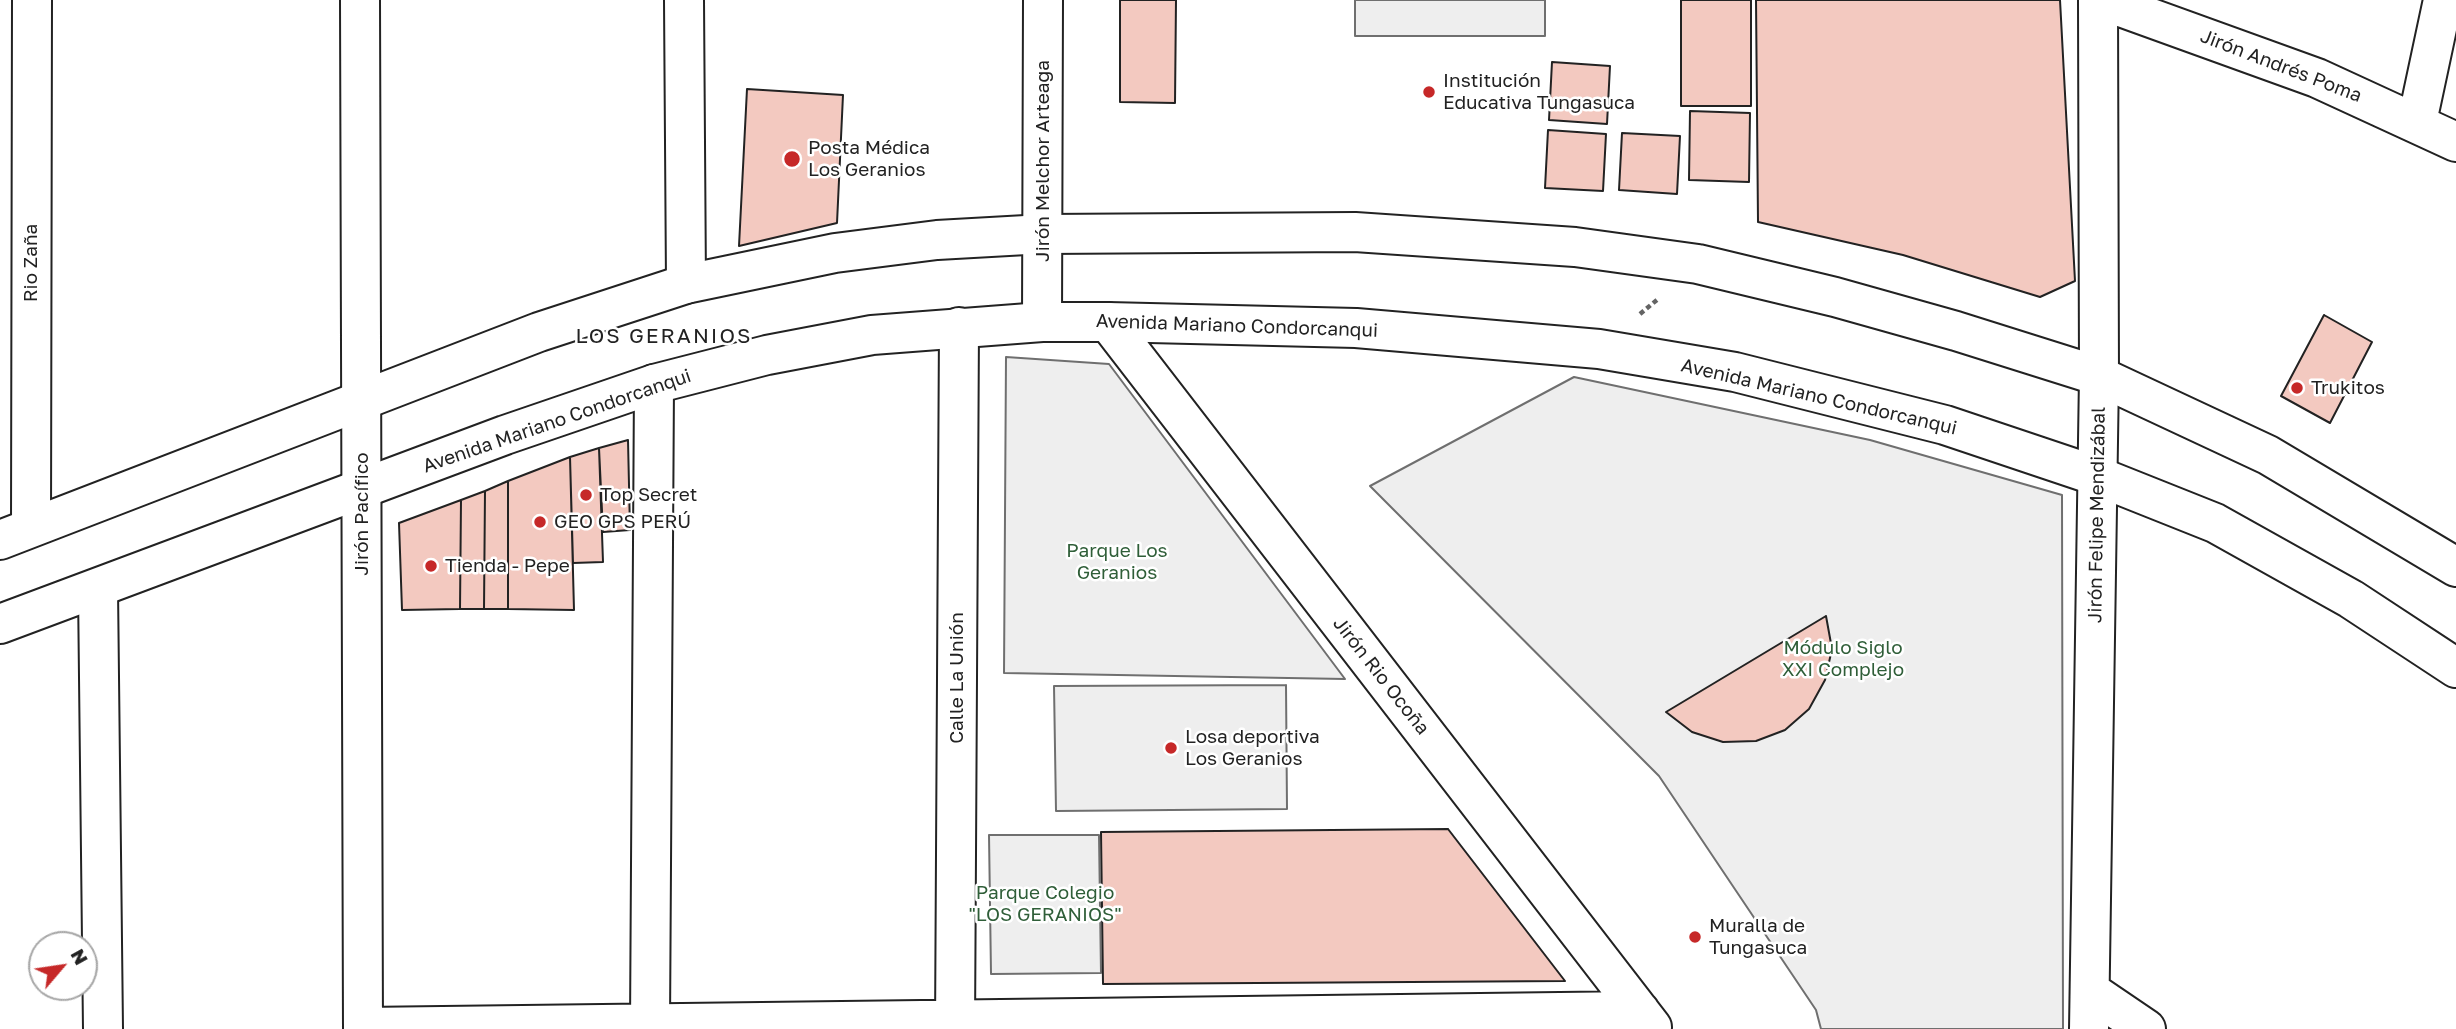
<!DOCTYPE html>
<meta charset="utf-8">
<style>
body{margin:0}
#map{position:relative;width:2456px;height:1029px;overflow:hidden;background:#fff;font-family:"Golos Text",sans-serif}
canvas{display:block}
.north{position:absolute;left:28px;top:931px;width:70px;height:70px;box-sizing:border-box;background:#fff;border:2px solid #a7a7a7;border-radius:50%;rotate:61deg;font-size:19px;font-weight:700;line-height:28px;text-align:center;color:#222}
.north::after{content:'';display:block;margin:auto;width:24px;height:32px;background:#c62828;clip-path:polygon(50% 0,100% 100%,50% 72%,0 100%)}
</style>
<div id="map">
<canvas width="2456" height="1029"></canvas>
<div class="north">N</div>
</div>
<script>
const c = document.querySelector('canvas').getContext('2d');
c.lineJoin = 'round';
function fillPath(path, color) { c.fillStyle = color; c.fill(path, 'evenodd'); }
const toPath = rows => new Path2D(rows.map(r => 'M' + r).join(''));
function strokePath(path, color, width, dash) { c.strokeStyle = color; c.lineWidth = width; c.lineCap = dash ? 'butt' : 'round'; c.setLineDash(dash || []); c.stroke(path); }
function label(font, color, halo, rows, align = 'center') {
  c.font = font + ' "Golos Text",sans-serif'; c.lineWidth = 5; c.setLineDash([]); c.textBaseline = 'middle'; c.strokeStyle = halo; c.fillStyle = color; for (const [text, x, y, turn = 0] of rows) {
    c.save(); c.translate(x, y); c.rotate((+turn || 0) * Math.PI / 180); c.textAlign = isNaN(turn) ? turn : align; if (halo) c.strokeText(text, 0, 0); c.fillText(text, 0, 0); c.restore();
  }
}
const green = toPath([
 [1355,0,1545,0,1545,36,1355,36,1355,0],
 [1006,357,1109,364,1345,679,1004,673,1006,357],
 [1574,377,1870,440,2062,495,2063,1029,1821,1029,1816,1010,1659,776,1370,486,1574,377],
 [1286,685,1287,809,1056,811,1054,686,1286,685],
 [989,835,1099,835,1101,973,991,974,989,835]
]);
fillPath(green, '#eee');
strokePath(green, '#6f6f6f', 2);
const building = toPath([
 [1120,0,1176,0,1175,103,1120,102,1120,0],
 [1681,0,1751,0,1751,106,1681,106,1681,0],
 [1756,0,2060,0,2075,281,2040,297,1903,255,1758,222,1756,0],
 [1552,62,1610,66,1607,124,1549,120,1552,62],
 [747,89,843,95,837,223,739,246,747,89],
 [1690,111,1750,113,1749,182,1689,180,1690,111],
 [1548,130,1606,134,1603,191,1545,188,1548,130],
 [1622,133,1680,136,1677,194,1619,190,1622,133],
 [2324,315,2372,342,2330,423,2281,396,2324,315],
 [628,440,630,530,603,532,599,448,628,440],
 [599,448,603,562,573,563,570,457,599,448],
 [570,457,574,610,508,609,508,481,570,457],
 [508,481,508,609,484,609,485,491,508,481],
 [485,491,484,609,460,609,461,500,485,491],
 [461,500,460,609,402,610,399,523,461,500],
 [1826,616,1832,649,1825,680,1809,709,1785,730,1756,741,1723,742,1692,732,1666,712,1826,616],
 [1448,829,1565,981,1103,984,1101,832,1448,829]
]);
fillPath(building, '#f3c9c0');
strokePath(building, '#222', 2);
const minor = toPath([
 [360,0,363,1029],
 [684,0,686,284],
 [2101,0,2317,78,2456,142],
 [2417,122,2443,0],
 [1042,322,1043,0],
 [1108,322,1652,1027],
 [31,527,32,0],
 [98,589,103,1029],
 [2090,991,2146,1029],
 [650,1024,654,384],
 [363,1027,1640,1011],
 [955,1029,959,327],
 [2089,1029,2099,376,2098,0]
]);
const major = toPath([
 [0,540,539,332,686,284,835,253,937,240,1044,234,1355,232,1575,247,1698,264,1835,297,1956,331,2099,376,2268,455,2456,567],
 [0,624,505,435,654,384,767,355,872,335,1042,322,1108,322,1356,328,1599,349,1735,372,1945,425,2097,476,2215,523,2351,599,2456,668]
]);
strokePath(minor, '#222', 42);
strokePath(major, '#222', 42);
strokePath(toPath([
 [1640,314,1658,299]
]), '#646464', 4.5, [5, 3.5]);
strokePath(minor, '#fff', 38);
strokePath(major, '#fff', 38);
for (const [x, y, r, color] of [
 [1429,92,7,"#c62828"],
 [792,159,9,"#c62828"],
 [2297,388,7,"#c62828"],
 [586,495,7,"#c62828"],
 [540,522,7,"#c62828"],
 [431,566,7,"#c62828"],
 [1171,748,7,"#c62828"],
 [1695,937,7,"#c62828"]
]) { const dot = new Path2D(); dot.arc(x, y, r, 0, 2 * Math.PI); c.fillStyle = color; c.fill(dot); strokePath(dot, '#fff', 2.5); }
label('19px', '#222', '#fff', [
 ["Jirón Andrés Poma",2281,66,21],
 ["Jirón Melchor Arteaga",1043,161,-90],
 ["Rio Zaña",31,263,-90],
 ["Avenida Mariano Condorcanqui",1237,326,2],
 ["Avenida Mariano Condorcanqui",1819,397,13],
 ["Avenida Mariano Condorcanqui",557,421,-19],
 ["Jirón Pacífico",362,514,-90],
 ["Jirón Felipe Mendizábal",2097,515,-89],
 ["Jirón Rio Ocoña",1381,676,52],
 ["Calle La Unión",957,678,-90]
]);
label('19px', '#222', '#fff', [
 ["Institución",1443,81],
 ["Educativa Tungasuca",1443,103],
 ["Posta Médica",808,148],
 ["Los Geranios",808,170],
 ["Trukitos",2311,388],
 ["Top Secret",600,495],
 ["GEO GPS PERÚ",554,522],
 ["Tienda - Pepe",445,566],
 ["Losa deportiva",1185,737],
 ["Los Geranios",1185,759],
 ["Muralla de",1709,926],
 ["Tungasuca",1709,948]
], 'left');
label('19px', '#2f5e38', '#fff', [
 ["Parque Los",1117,551],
 ["Geranios",1117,573],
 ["Módulo Siglo",1843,648],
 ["XXI Complejo",1843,670],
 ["Parque Colegio",1045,893],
 ["\"LOS GERANIOS\"",1045,915]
]);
c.letterSpacing = '2px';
label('21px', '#222', '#fff', [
 ["LOS GERANIOS",664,336]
]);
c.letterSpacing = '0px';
</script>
